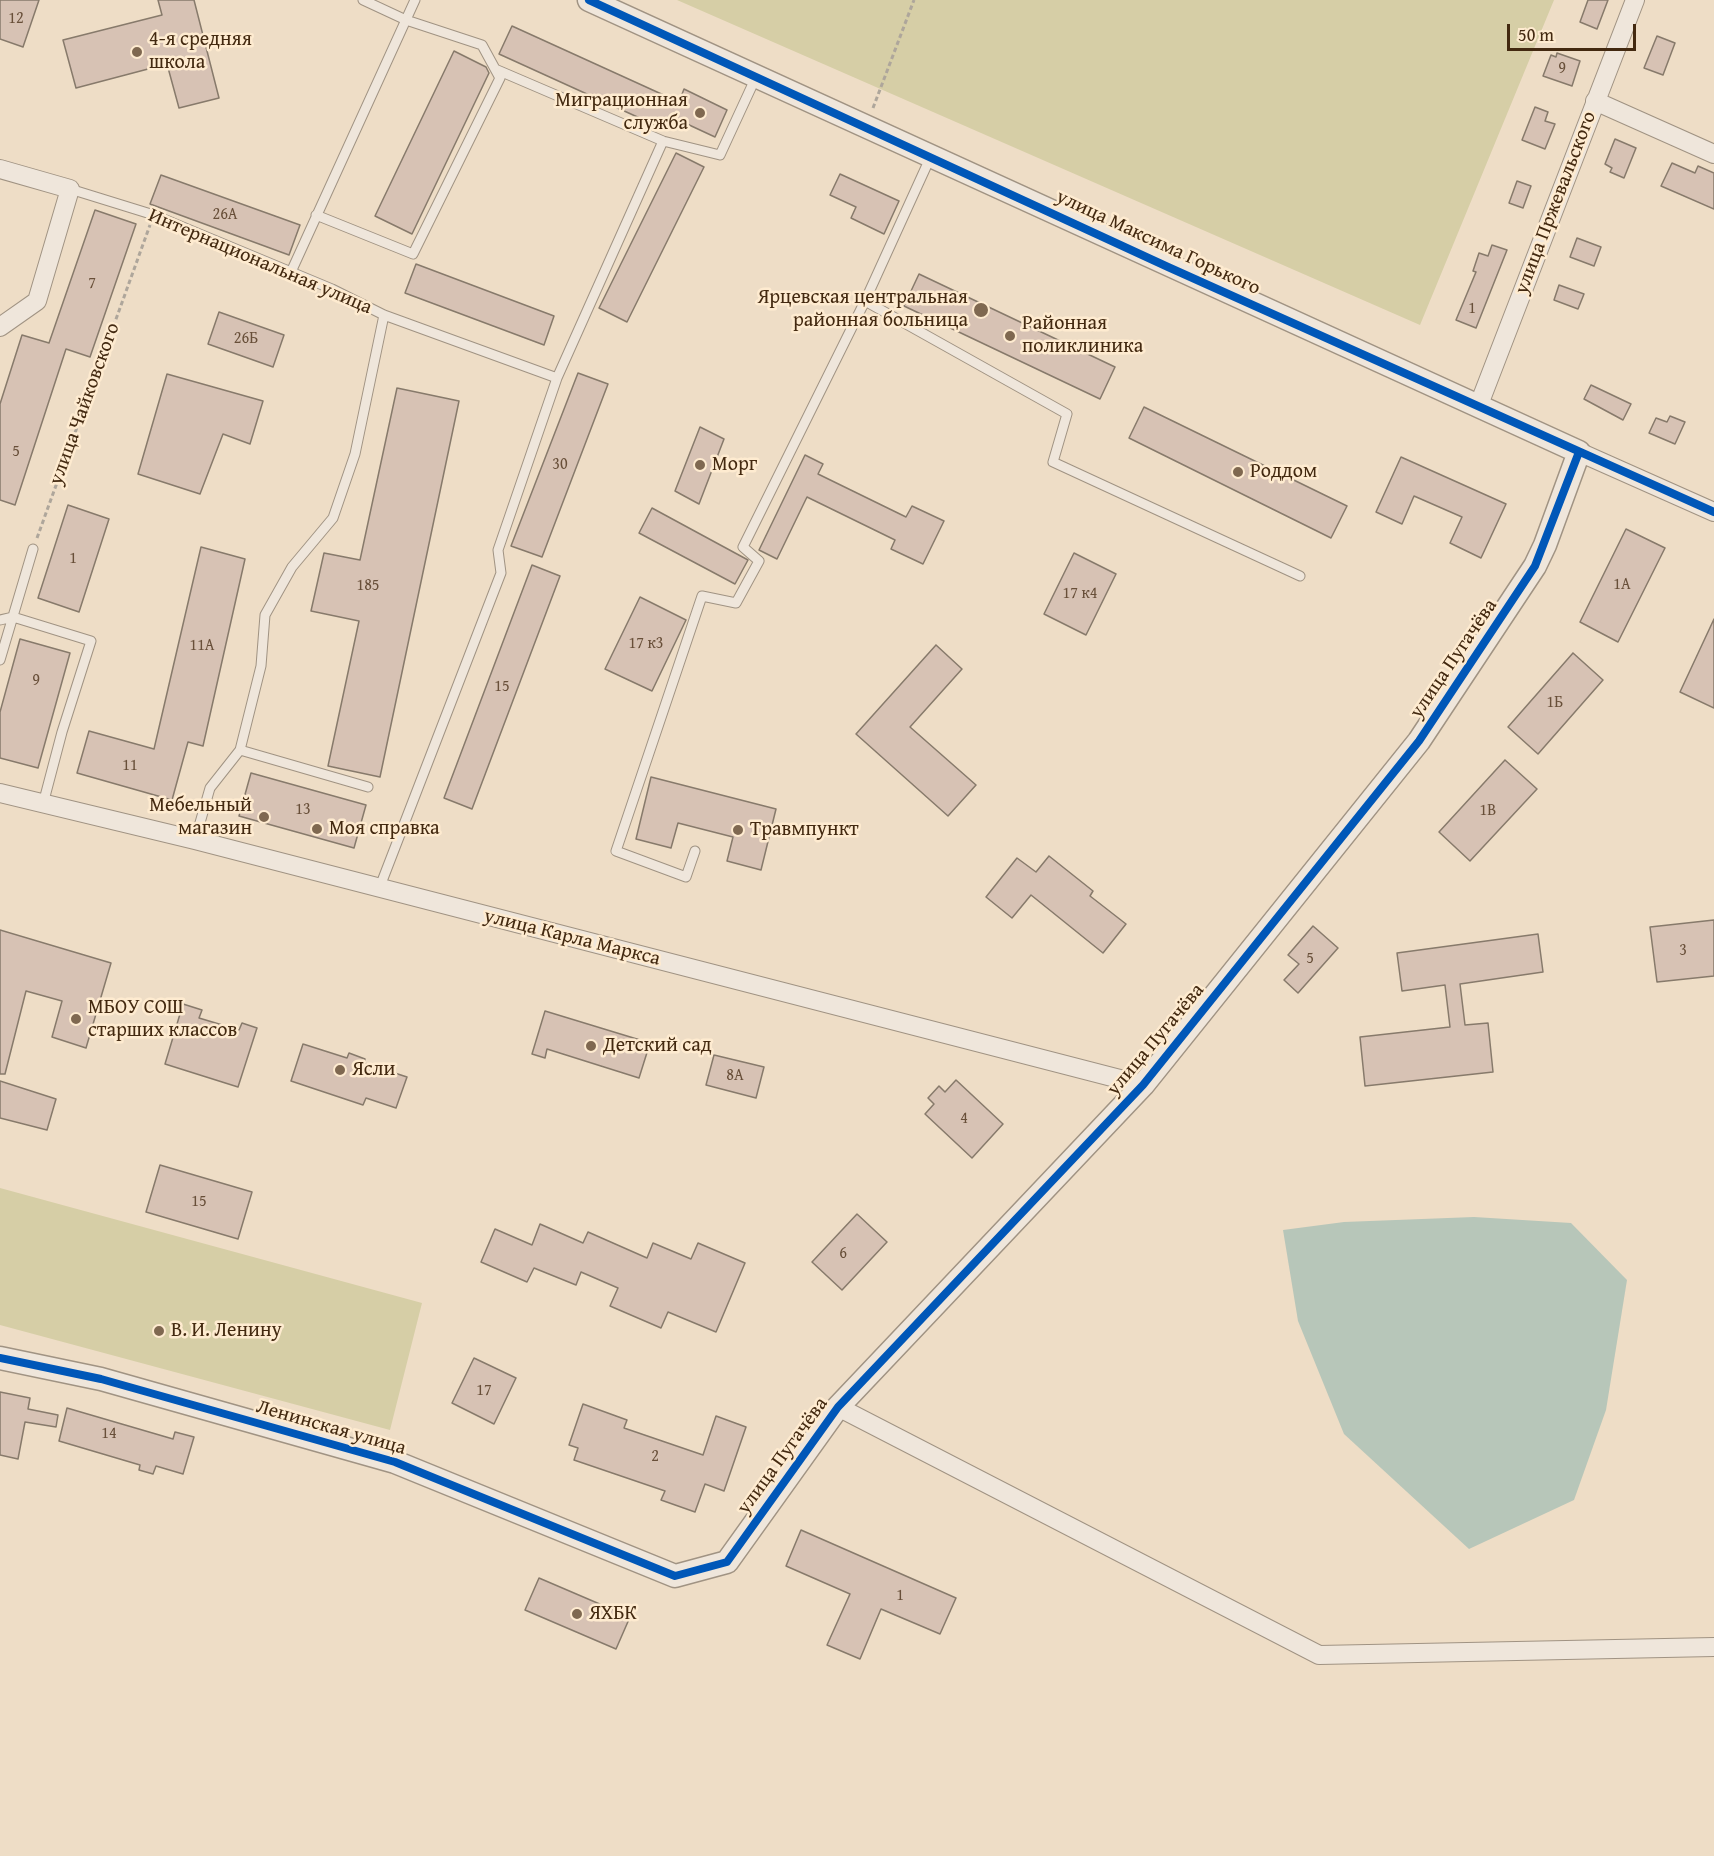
<!DOCTYPE html>
<meta charset="utf-8">
<style>
body{margin:0}
#map{position:relative;width:1714px;height:1856px;overflow:hidden;background:#eeddc6;font-family:"Gentium Book Plus",serif}
canvas{display:block}
.scale{position:absolute;left:1507px;top:24px;width:129px;height:27px;box-sizing:border-box;border:3px solid #432910;border-top:0;padding-left:8px;font-size:18px;line-height:21px;white-space:nowrap;color:#432910;-webkit-text-stroke:4px #feebd0;paint-order:stroke}
</style>
<div id="map">
<canvas width="1714" height="1856"></canvas>
<div class="scale">50 m</div>
</div>
<script>
const c = document.querySelector('canvas').getContext('2d');
c.lineJoin = 'round';
function fillPath(path, color) { c.fillStyle = color; c.fill(path, 'evenodd'); }
const toPath = rows => new Path2D(rows.map(r => 'M' + r).join(''));
function strokePath(path, color, width, dash) { c.strokeStyle = color; c.lineWidth = width; c.lineCap = dash ? 'butt' : 'round'; c.setLineDash(dash || []); c.stroke(path); }
function label(font, color, halo, rows, align = 'center') {
  c.font = font + ' "Gentium Book Plus",serif'; c.lineWidth = 5; c.setLineDash([]); c.textBaseline = 'middle'; c.strokeStyle = halo; c.fillStyle = color; for (const [text, x, y, turn = 0] of rows) {
    c.save(); c.translate(x, y); c.rotate((+turn || 0) * Math.PI / 180); c.textAlign = isNaN(turn) ? turn : align; if (halo) c.strokeText(text, 0, 0); c.fillText(text, 0, 0); c.restore();
  }
}
fillPath(toPath([
 [677,0,1554,0,1420,325],
 [0,1188,422,1303,390,1430,0,1325]
]), '#d6cea6');
fillPath(toPath([
 [1474,1217,1571,1223,1627,1280,1606,1410,1574,1500,1469,1549,1344,1434,1298,1321,1283,1230,1344,1222]
]), '#b7c6b9');
const building = toPath([
 [0,0,39,0,23,47,0,39,0,0],
 [158,0,194,0,219,98,179,108,167,64,76,88,63,40,162,15,158,0],
 [1588,0,1608,0,1597,29,1580,22,1588,0],
 [512,26,679,102,684,89,727,110,715,137,672,117,666,130,499,54,512,26],
 [1657,36,1675,43,1663,75,1644,68,1657,36],
 [454,51,486,67,489,73,412,234,375,216,454,51],
 [1557,53,1580,61,1572,86,1543,76,1551,55,1556,57,1557,53],
 [1535,107,1548,112,1545,121,1555,124,1545,149,1522,140,1535,107],
 [1615,139,1636,148,1624,178,1610,172,1612,168,1605,164,1615,139],
 [676,153,704,167,627,322,599,308,676,153],
 [1672,163,1695,173,1698,166,1714,173,1714,209,1661,186,1672,163],
 [840,174,899,201,884,234,851,218,856,207,830,195,840,174],
 [161,175,300,225,289,255,150,204,161,175],
 [1517,181,1531,186,1523,208,1509,203,1517,181],
 [95,210,136,224,90,357,66,349,15,505,0,500,0,404,22,335,49,343,95,210],
 [1577,238,1601,247,1594,266,1570,257,1577,238],
 [1492,245,1507,250,1476,328,1456,320,1476,272,1473,271,1479,253,1488,256,1492,245],
 [416,264,554,316,544,345,405,293,416,264],
 [919,274,1115,367,1100,399,904,306,919,274],
 [1559,285,1584,294,1578,309,1554,300,1559,285],
 [219,312,284,335,273,367,208,344,219,312],
 [578,373,608,384,542,557,511,546,578,373],
 [167,374,263,401,250,444,223,434,200,494,138,474,167,374],
 [1591,385,1631,404,1623,420,1584,399,1591,385],
 [397,388,459,401,380,777,328,766,359,621,311,611,324,553,360,560,397,388],
 [1144,407,1347,506,1331,538,1129,438,1144,407],
 [1670,416,1685,422,1675,444,1649,433,1656,418,1667,422,1670,416],
 [700,427,724,439,699,504,675,491,700,427],
 [805,455,823,464,818,474,906,517,912,506,944,521,923,564,891,549,895,540,807,497,777,559,759,550,805,455],
 [1401,457,1506,504,1481,558,1450,543,1462,517,1414,496,1402,524,1376,512,1401,457],
 [68,505,109,519,79,612,38,598,68,505],
 [652,508,748,560,735,584,639,533,652,508],
 [1626,529,1665,548,1618,642,1580,622,1626,529],
 [201,547,245,559,203,746,188,742,172,800,77,773,89,731,154,749,201,547],
 [1074,553,1116,574,1086,635,1044,614,1074,553],
 [532,565,560,576,472,809,444,798,532,565],
 [640,597,686,620,652,691,605,669,640,597],
 [1714,619,1714,708,1680,692,1714,619],
 [20,639,70,653,38,768,0,758,0,712,20,639],
 [936,645,962,669,910,727,976,785,948,816,856,734,936,645],
 [1573,653,1603,680,1538,754,1508,727,1573,653],
 [1505,760,1537,789,1470,861,1439,832,1505,760],
 [251,773,366,805,354,848,239,816,251,773],
 [651,777,776,809,761,870,727,861,733,837,678,823,671,848,636,839,651,777],
 [1049,856,1093,891,1090,896,1126,924,1103,953,1031,895,1012,918,986,897,1017,858,1036,872,1049,856],
 [1714,920,1714,976,1657,982,1650,927,1714,920],
 [1313,926,1338,948,1298,993,1284,980,1299,964,1288,955,1313,926],
 [0,930,111,963,86,1048,52,1037,62,1001,26,991,5,1074,0,1074,0,930],
 [1538,934,1543,972,1460,984,1465,1025,1488,1023,1493,1072,1365,1086,1360,1037,1450,1027,1445,985,1402,991,1397,953,1538,934],
 [183,1004,202,1010,199,1018,239,1030,242,1023,257,1028,238,1087,165,1064,183,1004],
 [545,1011,650,1043,639,1078,547,1049,545,1058,532,1054,545,1011],
 [303,1044,347,1058,349,1053,365,1059,364,1063,407,1077,396,1108,366,1098,363,1105,291,1081,303,1044],
 [714,1055,764,1067,756,1098,706,1085,714,1055],
 [956,1080,1003,1124,972,1158,925,1114,934,1104,928,1098,939,1086,945,1092,956,1080],
 [0,1081,56,1099,47,1130,0,1118,0,1081],
 [160,1165,252,1192,238,1239,146,1212,160,1165],
 [857,1214,887,1242,842,1290,812,1262,857,1214],
 [540,1224,583,1243,588,1232,647,1258,653,1243,691,1259,698,1243,745,1263,716,1332,668,1312,661,1328,610,1306,618,1288,581,1272,576,1285,534,1268,527,1282,481,1262,495,1229,532,1245,540,1224],
 [474,1358,516,1378,494,1424,452,1403,474,1358],
 [0,1392,30,1398,28,1409,58,1415,56,1427,25,1422,18,1459,0,1455,0,1392],
 [583,1404,627,1420,624,1428,703,1455,716,1416,746,1427,724,1491,705,1484,695,1512,661,1500,665,1491,574,1460,578,1448,569,1445,583,1404],
 [67,1408,173,1439,175,1432,194,1437,183,1474,156,1466,153,1474,139,1470,140,1465,59,1441,67,1408],
 [801,1530,956,1598,940,1634,881,1609,860,1659,827,1645,850,1594,786,1566,801,1530],
 [539,1578,630,1617,616,1649,525,1610,539,1578]
]);
fillPath(building, '#d7c2b4');
strokePath(building, '#877a6b', 1.5);
const service = toPath([
 [495,69,663,141],
 [70,189,154,215,332,289,384,315,557,378,498,550,501,573,379,889],
 [316,215,413,254,500,78,482,45,406,20,363,0],
 [291,272,415,0],
 [865,301,1067,414,1053,462,1300,576],
 [557,378,663,141,720,155,756,77],
 [0,620,13,617,91,641,62,732,43,804],
 [0,660,33,549],
 [240,750,261,666,265,615,292,567,333,518,355,454,384,315],
 [195,840,210,788,240,750,368,787],
 [695,851,686,877,616,851,702,596,736,603,759,561,743,547,865,301,931,156]
]);
const minor = toPath([
 [1595,101,1714,154],
 [0,169,70,189,37,301,0,327],
 [1478,407,1635,0],
 [1579,452,1714,512],
 [0,793,195,840,1143,1085],
 [838,1407,1319,1655,1714,1647]
]);
const tertiary = toPath([
 [0,1358,101,1379,395,1462,675,1576,727,1562,838,1407,1143,1085,1419,741,1535,566,1545,545,1579,452,589,0]
]);
strokePath(service, '#a09383', 11);
strokePath(minor, '#a09383', 20);
strokePath(tertiary, '#a09383', 25);
strokePath(toPath([
 [873,108,914,0],
 [37,538,150,225]
]), '#aea69b', 3, [4.5, 3]);
strokePath(service, '#efe6db', 9);
strokePath(minor, '#efe6db', 18);
strokePath(tertiary, '#efe6db', 22);
strokePath(toPath([
 [589,0,1168,267,1714,512],
 [0,1358,101,1379,395,1462,675,1576,727,1562,838,1407,1143,1085,1419,741,1535,566,1579,452]
]), '#0057b8', 8);
for (const [x, y, r, color] of [
 [137,52,6,"#7f6850"],
 [700,113,6,"#7f6850"],
 [981,310,8,"#7f6850"],
 [1010,336,6,"#7f6850"],
 [700,465,6,"#7f6850"],
 [1238,472,6,"#7f6850"],
 [264,817,6,"#7f6850"],
 [317,829,6,"#7f6850"],
 [738,830,6,"#7f6850"],
 [76,1019,6,"#7f6850"],
 [591,1046,6,"#7f6850"],
 [340,1070,6,"#7f6850"],
 [159,1331,6,"#7f6850"],
 [577,1614,6,"#7f6850"]
]) { const dot = new Path2D(); dot.arc(x, y, r, 0, 2 * Math.PI); c.fillStyle = color; c.fill(dot); strokePath(dot, '#feebd0', 2); }
label('16px', '#684f39', null, [
 ["12",16,19],
 ["9",1562,69],
 ["26А",225,215],
 ["7",92,284],
 ["1",1472,309],
 ["26Б",246,339],
 ["5",16,452],
 ["30",560,465],
 ["1",73,559],
 ["1А",1622,585],
 ["185",368,586],
 ["17 к4",1080,594],
 ["17 к3",646,644],
 ["11А",202,646],
 ["9",36,681],
 ["15",502,687],
 ["1Б",1555,703],
 ["11",130,766],
 ["13",303,810],
 ["1В",1488,811],
 ["3",1683,951],
 ["5",1310,959],
 ["8А",735,1076],
 ["4",964,1119],
 ["15",199,1202],
 ["6",843,1254],
 ["17",484,1391],
 ["14",109,1434],
 ["2",655,1457],
 ["1",900,1596]
]);
label('20px', '#432910', '#feebd0', [
 ["4-я средняя",149,40],
 ["школа",149,63],
 ["Миграционная",688,101,"right"],
 ["служба",688,124,"right"],
 ["Ярцевская центральная",968,298,"right"],
 ["районная больница",968,321,"right"],
 ["Районная",1022,324],
 ["поликлиника",1022,347],
 ["Морг",712,465],
 ["Роддом",1250,472],
 ["Мебельный",252,806,"right"],
 ["магазин",252,829,"right"],
 ["Моя справка",329,829],
 ["Травмпункт",750,830],
 ["МБОУ СОШ",88,1008],
 ["старших классов",88,1031],
 ["Детский сад",603,1046],
 ["Ясли",352,1070],
 ["В. И. Ленину",171,1331],
 ["ЯХБК",589,1614]
], 'left');
label('20px', '#432910', '#feebd0', [
 ["улица Пржевальского",1556,203,-69],
 ["улица Максима Горького",1158,243,25],
 ["Интернациональная улица",260,262,23],
 ["улица Чайковского",85,404,-70],
 ["улица Пугачёва",1454,659,-56],
 ["улица Карла Маркса",572,938,14],
 ["улица Пугачёва",1156,1040,-50],
 ["Ленинская улица",331,1428,16],
 ["улица Пугачёва",783,1456,-54]
]);
</script>
